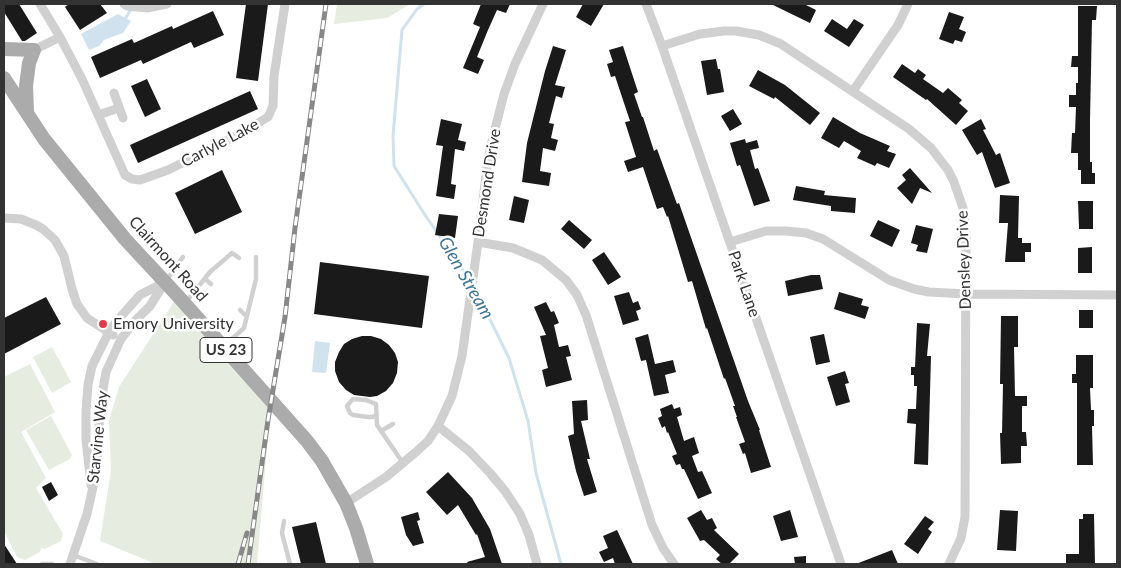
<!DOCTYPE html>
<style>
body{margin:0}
#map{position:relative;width:1121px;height:568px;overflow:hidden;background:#fff;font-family:Lato,sans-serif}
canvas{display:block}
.frame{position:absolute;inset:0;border:5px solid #333;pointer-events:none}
</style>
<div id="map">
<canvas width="1121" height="568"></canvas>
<div class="frame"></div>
</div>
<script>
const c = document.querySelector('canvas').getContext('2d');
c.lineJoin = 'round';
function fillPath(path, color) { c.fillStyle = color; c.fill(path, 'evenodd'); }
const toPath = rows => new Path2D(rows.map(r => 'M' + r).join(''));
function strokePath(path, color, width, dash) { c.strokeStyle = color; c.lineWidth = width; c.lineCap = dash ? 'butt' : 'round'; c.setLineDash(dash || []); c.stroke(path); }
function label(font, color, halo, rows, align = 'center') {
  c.font = font + ' Lato,sans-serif'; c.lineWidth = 5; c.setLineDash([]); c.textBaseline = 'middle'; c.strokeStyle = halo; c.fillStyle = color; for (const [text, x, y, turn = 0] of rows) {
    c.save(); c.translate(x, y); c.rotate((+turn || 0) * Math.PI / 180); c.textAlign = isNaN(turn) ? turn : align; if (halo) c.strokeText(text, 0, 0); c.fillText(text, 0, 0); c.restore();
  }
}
fillPath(toPath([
 [337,4,410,4,387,18,334,24],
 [177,297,271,400,257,564,156,564,100,541,111,470,109,420,119,387],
 [52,347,71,382,52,393,33,357],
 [30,364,55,412,21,432,46,478,36,488,63,534,61,541,45,549,41,548,40,552,25,560,17,557,4,531,4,377],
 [51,416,72,455,70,459,49,470,26,430]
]), '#e6ecdf');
fillPath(toPath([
 [118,14,131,21,123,33,104,40,99,46,89,50,81,34],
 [315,341,330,343,326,373,312,372]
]), '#cfe2ee');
strokePath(toPath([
 [424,4,417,9,402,30,393,136,394,166,425,215,470,280],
 [124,21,132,7],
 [474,287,509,358,528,421,536,473,561,564]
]), '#cfe2ee', 3);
fillPath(toPath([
 [4,4,19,4,37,33,25,41,22,41,4,12],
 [69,4,100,4,107,13,80,30,65,7],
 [246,4,268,4,258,81,236,78],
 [481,4,510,4,506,13,497,10,488,30,477,57,484,60,478,74,463,68,480,27,473,24],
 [583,4,604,4,591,26,576,17],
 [771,4,804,4,816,10,810,23],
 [1078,6,1097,6,1096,20,1092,20,1090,120,1090,162,1092,162,1092,173,1095,173,1095,184,1081,184,1081,170,1078,170,1078,153,1071,153,1072,133,1075,133,1076,107,1069,107,1069,95,1076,95,1076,83,1078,83,1078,67,1071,67,1072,56,1078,56],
 [213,11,224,35,194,48,191,42,143,64,141,60,100,78,91,57,132,39,134,43,172,26,173,29],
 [949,12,964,17,959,29,966,32,962,42,955,40,953,44,939,39],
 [832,19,847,29,854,19,864,25,849,47,824,31],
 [553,46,566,50,555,85,565,87,562,98,556,96,549,123,554,124,551,138,558,140,555,151,543,148,540,171,551,173,549,186,522,182,527,143,545,71],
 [623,46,638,92,634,94,642,117,643,117,654,151,657,149,677,204,679,203,748,401,760,430,759,430,771,467,751,473,745,453,743,454,739,444,745,442,736,417,737,417,733,406,735,406,725,378,724,379,707,328,706,329,692,281,688,282,668,216,667,217,663,207,657,209,643,167,628,172,624,161,636,157,625,122,630,121,615,76,611,77,607,64,613,62,609,50],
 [716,59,718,69,720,69,724,92,707,95,701,61],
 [902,64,915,73,918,69,926,75,923,79,943,93,948,88,962,100,959,103,968,111,956,125,927,99,926,100,893,77],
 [758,70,785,85,820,113,810,125,775,97,774,99,749,86],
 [147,79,161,109,145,117,131,86],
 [250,91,258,109,138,163,130,145],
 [733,109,742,124,730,131,721,116],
 [833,117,860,133,890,146,887,151,896,154,889,168,877,163,875,166,857,158,861,151,844,141,839,148,821,138],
 [441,119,462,124,458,140,466,142,464,151,455,149,451,184,456,185,454,199,436,196,443,146,436,145],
 [981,119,986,129,983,130,996,155,1000,153,1010,183,995,188,982,152,977,155,962,130],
 [745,139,746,143,757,140,759,148,750,150,755,169,758,168,770,201,754,206,740,165,737,166,730,143],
 [910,168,932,193,920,188,912,204,897,188,906,180,902,175],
 [222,170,242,212,195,234,175,193],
 [796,186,825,191,824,195,856,198,855,213,831,211,831,206,793,200],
 [1000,195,1019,196,1018,238,1022,238,1022,243,1031,243,1031,252,1025,252,1025,262,1005,262,1008,223,999,223],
 [514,196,529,200,524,223,509,220],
 [1078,201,1093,201,1093,229,1079,229],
 [439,214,458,216,455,238,435,235],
 [569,220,592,240,584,249,561,229],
 [878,220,900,230,892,247,870,236],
 [916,225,933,229,927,253,916,251,918,245,911,243],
 [1092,247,1092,273,1078,273,1078,248],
 [604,252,621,277,608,285,592,260],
 [320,262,429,276,422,328,314,314],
 [811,275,820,275,823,289,788,296,785,281],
 [629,292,633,303,638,301,641,309,636,311,639,320,623,325,614,296],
 [839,292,863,299,861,305,869,307,865,319,834,309],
 [46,297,61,324,4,354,4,318],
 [546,302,551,312,554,311,559,323,554,325,559,347,568,345,571,356,566,357,572,380,546,387,542,370,548,368,540,336,546,335,534,307],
 [1079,310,1093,310,1093,328,1079,328],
 [1001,316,1018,316,1018,347,1014,347,1015,396,1027,396,1027,406,1022,406,1022,432,1026,432,1027,446,1021,446,1021,463,1001,464,1000,433,1002,433,1003,384,1000,384],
 [917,323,930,324,927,356,931,356,928,465,914,464,916,424,907,423,908,409,916,409,917,386,914,386,914,375,911,375,911,367,915,367],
 [648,334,655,364,673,360,676,372,665,375,669,393,654,396,646,360,641,361,635,338],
 [824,334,830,362,816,365,810,337],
 [362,336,371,336,381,339,389,345,395,353,398,362,397,373,393,383,386,391,377,396,370,397,354,395,346,390,339,382,335,371,335,362,339,352,344,344,352,339],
 [1076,355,1093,355,1093,388,1090,388,1091,410,1094,410,1094,426,1092,426,1093,465,1077,465,1077,383,1072,383,1072,374,1076,374],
 [845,371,849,383,845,384,850,402,836,406,827,377],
 [587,400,588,420,581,421,590,459,587,459,597,492,584,496,576,471,568,436,574,434,572,401],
 [672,404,674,409,680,407,682,415,677,417,684,441,694,437,699,453,692,456,698,472,702,471,712,493,698,499,684,469,682,469,680,464,676,465,672,456,677,454,668,432,667,433,665,426,662,428,658,418,662,416,660,409],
 [448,472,472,498,490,529,502,564,468,564,467,562,485,557,477,534,476,535,458,505,447,515,426,492],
 [51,482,58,495,49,501,42,487],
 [701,510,707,520,712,518,717,528,714,530,739,554,729,564,722,564,716,559,720,555,704,540,700,541,687,518],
 [790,510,798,537,781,541,773,516],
 [1000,510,1018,511,1016,551,997,550],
 [418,512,420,520,417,521,424,543,413,546,406,535,401,517],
 [1083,514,1094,514,1095,564,1066,564,1066,554,1079,554,1079,519,1083,519],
 [925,516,934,522,928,529,932,532,918,554,904,544],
 [316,522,326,564,301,564,292,527],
 [617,530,633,564,615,564,613,558,604,562,599,552,608,548,603,536],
 [4,544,17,564,4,564],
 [892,550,898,564,856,564],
 [806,556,806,564,795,564,794,557]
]), '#1a1a1a');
strokePath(toPath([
 [205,279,211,284],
 [166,281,183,257],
 [186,302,210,272,232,253,239,258],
 [240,310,246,316],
 [225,345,244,328,256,279,256,257],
 [376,415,373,417,368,417,353,415,350,413,347,406,353,399,366,400,376,404,377,425,403,463],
 [381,431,393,424],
 [284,521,282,533,290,564],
 [73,555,97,564],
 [42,564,52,564]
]), '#d0d0d0', 4.5);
strokePath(toPath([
 [40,4,60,37],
 [124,4,127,6,147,8,167,4],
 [646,4,662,46,841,564],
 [662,46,700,34,724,31,736,31,759,35,781,44,909,129,931,148,948,170,954,182,963,208,966,233,965,517,961,538,949,564],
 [34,50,60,37,82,79,125,175,132,179,140,180,168,170,238,135,268,117,273,106,274,76,285,4],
 [853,91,898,25,908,4],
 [114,93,123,118],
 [98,115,119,108],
 [4,218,21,219,36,225,43,229,55,240,64,256,72,289,77,304,87,318,113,335],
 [478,242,513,248,542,260,566,280,577,295,586,315,652,525,663,548,674,564],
 [730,242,766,231,786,231,806,233,823,239,889,280,914,289,929,292,966,294,1117,295],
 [438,426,469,451,490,473,505,491,520,514,529,535,537,564],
 [91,485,86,440,86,411,88,385,92,366,109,332,116,322,140,295,163,283],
 [346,503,386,477,416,452,428,441,438,426,452,396,462,356,478,242,488,159,493,137,504,94,515,64,543,4],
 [70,564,87,514,97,469,100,407,106,372,121,339,135,321,150,306,165,282]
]), '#d0d0d0', 9);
strokePath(toPath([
 [4,49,34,50,29,63,26,86,27,111],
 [4,78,44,139,125,239,178,296,307,441,322,461,346,503,356,528,367,564]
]), '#ababab', 14);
const rail = toPath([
 [238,564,247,533],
 [248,564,268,420,285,317,295,228,326,4]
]);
strokePath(rail, '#888', 5);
strokePath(rail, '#fff', 3, [9]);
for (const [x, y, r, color] of [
 [103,324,5,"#e63946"]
]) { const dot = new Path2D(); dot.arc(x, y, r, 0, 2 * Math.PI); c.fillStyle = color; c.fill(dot); strokePath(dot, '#fff', 2); }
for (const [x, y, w] of [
 [226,350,52]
]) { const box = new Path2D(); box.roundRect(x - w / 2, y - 12.5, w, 25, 4); c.fillStyle = '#fff'; c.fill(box); strokePath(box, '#333', 1); }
label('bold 15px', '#333', null, [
 ["US 23",226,350]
]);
label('16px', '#333', '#fff', [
 ["Carlyle Lake",220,143,-28],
 ["Desmond Drive",487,183,-81],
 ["Clairmont Road",168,259,48],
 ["Densley Drive",964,260,-92],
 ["Park Lane",744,284,71],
 ["Starvine Way",98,437,-84]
]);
label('16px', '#333', '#fff', [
 ["Emory University",113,324]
], 'left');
label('italic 18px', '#3f7597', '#fff', [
 ["Glen Stream",466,278,60]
]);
</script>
